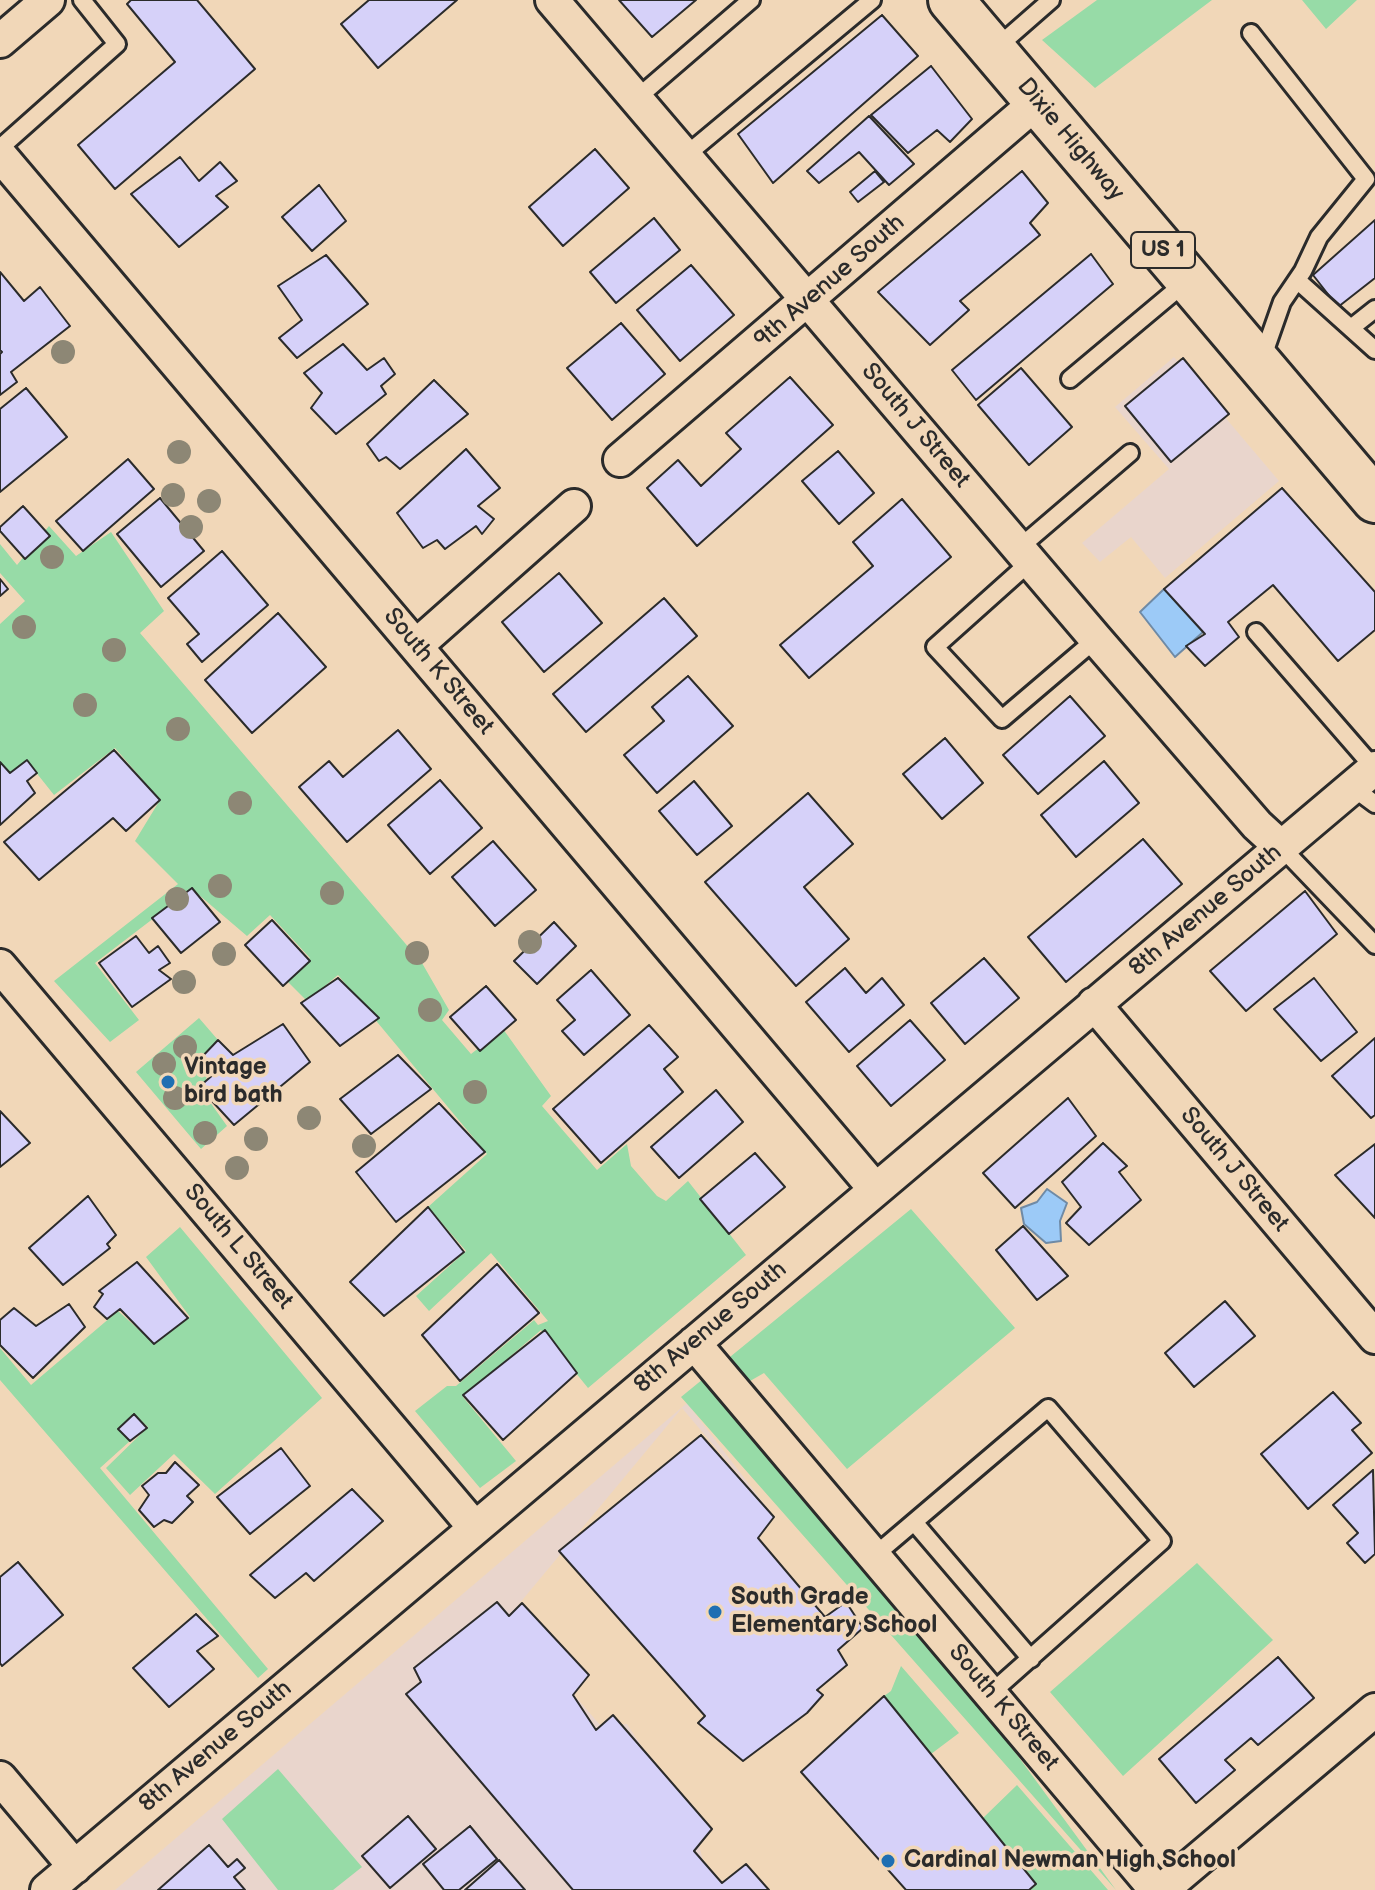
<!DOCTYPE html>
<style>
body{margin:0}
canvas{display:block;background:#f1d7b8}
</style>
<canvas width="1375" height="1890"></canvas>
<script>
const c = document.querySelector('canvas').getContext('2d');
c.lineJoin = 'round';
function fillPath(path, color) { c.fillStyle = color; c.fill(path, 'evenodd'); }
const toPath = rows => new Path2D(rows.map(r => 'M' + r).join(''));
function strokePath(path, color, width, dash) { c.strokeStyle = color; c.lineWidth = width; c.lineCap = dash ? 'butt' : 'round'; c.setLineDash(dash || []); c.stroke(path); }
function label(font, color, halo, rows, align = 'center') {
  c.font = font + ' "Balsamiq Sans",sans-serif'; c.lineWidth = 7; c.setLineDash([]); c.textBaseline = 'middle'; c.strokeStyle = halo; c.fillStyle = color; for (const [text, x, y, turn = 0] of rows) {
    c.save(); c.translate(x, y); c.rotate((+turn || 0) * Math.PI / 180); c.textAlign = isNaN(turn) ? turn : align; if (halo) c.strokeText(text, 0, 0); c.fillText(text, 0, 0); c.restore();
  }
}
fillPath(toPath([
 [1174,357,1279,481,1165,578,1131,537,1100,562,1082,543,1169,469,1115,407],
 [687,1403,774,1517,682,1408,514,1610,522,1603,589,1675,574,1695,601,1726,627,1724,646,1753,707,1835,699,1845,703,1861,722,1883,752,1871,769,1890,115,1890]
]), '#e9d5cc');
fillPath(toPath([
 [1097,0,1212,0,1095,88,1042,40],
 [1302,0,1357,0,1326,29],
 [49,526,76,556,111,532,164,611,140,633,422,963,449,1010,442,1020,471,1054,503,1029,551,1096,542,1106,597,1170,627,1144,631,1166,657,1196,666,1201,688,1181,746,1255,588,1388,541,1330,463,1397,516,1461,480,1488,415,1411,447,1386,456,1386,534,1320,538,1325,548,1321,491,1253,429,1311,416,1296,466,1251,428,1207,487,1154,338,975,307,1001,287,981,310,958,270,915,247,936,192,889,95,963,139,1020,110,1042,54,981,178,884,135,841,160,800,115,748,54,795,27,761,10,773,0,762,0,624,25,601,0,573,0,544,17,565],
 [199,1018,218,1040,199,1060,208,1070,206,1080,200,1088,227,1126,201,1149,136,1072],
 [911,1209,1015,1328,847,1469,764,1373,750,1381,730,1363,1116,1890,681,1397],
 [180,1227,322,1398,215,1494,174,1454,130,1495,106,1468,148,1427,135,1415,118,1429,130,1441,100,1468,268,1669,258,1678,0,1380,0,1348,31,1385,118,1311,155,1344,190,1317,146,1257],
 [1197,1563,1273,1640,1123,1776,1050,1692],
 [901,1666,959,1733,931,1754,884,1696,891,1691],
 [278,1769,362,1867,333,1890,278,1890,222,1819],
 [1017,1785,1108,1890,1029,1890,1036,1883,983,1818]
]), '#97dba7');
const water = toPath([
 [1164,589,1203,632,1175,657,1140,612,1164,589],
 [1047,1189,1067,1203,1060,1221,1061,1241,1046,1243,1024,1224,1021,1208,1037,1202,1047,1189]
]);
fillPath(water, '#9ccaf7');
strokePath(water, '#6f8aa5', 2);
const building = toPath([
 [131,0,197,0,255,69,115,189,78,145,175,62,127,4,131,0],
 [369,0,457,0,378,68,341,24,369,0],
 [619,0,696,0,652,37,619,0],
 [882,15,918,56,773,183,738,134,882,15],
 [931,66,972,119,950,142,937,130,908,153,871,115,931,66],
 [869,116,914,164,889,185,859,152,819,183,807,171,869,116],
 [595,149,629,188,563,246,529,207,595,149],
 [180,157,199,181,220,162,237,181,216,196,228,207,179,247,131,194,180,157],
 [875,171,884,182,858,202,850,192,875,171],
 [1022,171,1048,203,1030,223,1040,235,960,301,969,310,930,345,878,292,1022,171],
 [319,185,346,221,312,251,282,217,319,185],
 [654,218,680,250,616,303,590,272,654,218],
 [1375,220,1375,278,1338,307,1313,275,1375,220],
 [1091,254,1113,284,976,400,952,370,1091,254],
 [326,255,368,304,297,358,279,338,302,320,278,286,326,255],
 [691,265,734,315,680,361,637,310,691,265],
 [0,272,24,301,40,287,70,326,11,372,17,382,0,395,0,354,2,352,0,350,0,272],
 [621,323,665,374,612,420,567,368,621,323],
 [343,344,367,370,384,358,395,374,381,386,386,394,336,434,311,408,322,393,304,373,343,344],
 [1183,358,1229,414,1171,462,1125,406,1183,358],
 [1021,368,1072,427,1029,465,978,405,1021,368],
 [790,377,833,425,697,546,647,488,678,460,701,486,741,449,726,433,790,377],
 [434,380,468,414,400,469,386,457,379,461,367,444,434,380],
 [26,388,67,437,0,492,0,409,26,388],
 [466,449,500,488,478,506,494,519,482,534,476,526,445,549,437,540,423,548,397,513,466,449],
 [838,451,874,493,839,524,802,481,838,451],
 [128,459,154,489,83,551,56,521,128,459],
 [1282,488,1375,592,1375,630,1338,661,1273,585,1228,622,1239,637,1205,666,1186,646,1205,634,1164,589,1282,488],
 [160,498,204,551,161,587,117,534,160,498],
 [902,499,951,557,809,678,780,645,873,566,853,542,902,499],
 [23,506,50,536,25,559,0,531,0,527,23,506],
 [222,551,268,605,202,662,187,644,199,634,168,598,222,551],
 [559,573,602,623,544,672,502,622,559,573],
 [0,579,8,589,0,596,0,579],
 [664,598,697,636,586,732,553,694,664,598],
 [278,613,326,667,252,733,205,680,278,613],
 [688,676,733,726,657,793,624,755,664,721,652,707,688,676],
 [1070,696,1105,736,1038,794,1003,755,1070,696],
 [398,730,431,769,347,842,299,787,329,761,343,777,398,730],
 [945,738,983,783,942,819,903,774,945,738],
 [114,750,160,800,126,831,113,818,39,880,4,842,114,750],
 [27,760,37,773,27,781,35,793,0,825,0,762,10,773,27,760],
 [1104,761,1139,803,1076,857,1041,815,1104,761],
 [440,780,482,828,430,874,388,825,440,780],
 [694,781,732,826,697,855,659,811,694,781],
 [808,793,853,844,804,887,849,939,796,986,705,882,808,793],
 [1143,839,1182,884,1066,982,1028,937,1143,839],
 [493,841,536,890,495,926,452,877,493,841],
 [192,888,220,922,181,953,152,918,192,888],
 [1305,891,1337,934,1246,1011,1210,971,1305,891],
 [272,920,310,961,283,986,245,945,272,920],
 [554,922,576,946,537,984,514,961,554,922],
 [136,936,149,953,158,946,170,963,159,970,171,979,132,1007,99,963,136,936],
 [984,958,1019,998,965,1044,931,1003,984,958],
 [845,968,866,993,882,978,904,1005,849,1052,806,1002,845,968],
 [591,970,630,1015,584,1055,562,1031,575,1020,557,1000,591,970],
 [338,978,379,1018,340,1046,301,1003,338,978],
 [1314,978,1357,1032,1321,1061,1274,1009,1314,978],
 [486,986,516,1020,480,1051,450,1017,486,986],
 [910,1020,945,1060,891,1106,857,1066,910,1020],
 [283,1024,310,1062,234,1125,199,1087,215,1073,199,1060,218,1040,233,1055,283,1024],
 [649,1025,678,1057,664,1069,683,1092,601,1163,553,1109,649,1025],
 [1375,1038,1375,1115,1371,1118,1332,1076,1375,1038],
 [398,1055,431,1089,371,1134,340,1099,398,1055],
 [716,1090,743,1122,679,1178,651,1147,716,1090],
 [1068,1098,1096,1136,1015,1208,983,1173,1068,1098],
 [439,1103,485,1152,396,1222,356,1172,439,1103],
 [0,1111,30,1143,0,1167,0,1111],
 [1103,1143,1127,1166,1119,1172,1141,1200,1089,1245,1066,1223,1081,1207,1062,1182,1103,1143],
 [1375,1144,1375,1218,1335,1175,1375,1144],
 [755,1153,785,1187,729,1234,700,1199,755,1153],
 [88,1196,116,1235,107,1244,110,1248,63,1285,29,1248,88,1196],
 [428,1207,464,1252,384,1316,350,1282,428,1207],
 [1023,1226,1068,1276,1037,1300,996,1250,1023,1226],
 [137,1262,188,1318,154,1344,120,1309,107,1319,94,1307,103,1294,99,1291,137,1262],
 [497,1264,539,1313,460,1381,422,1335,497,1264],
 [1225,1301,1255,1336,1194,1387,1165,1353,1225,1301],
 [69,1304,85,1327,33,1378,0,1345,0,1320,14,1308,36,1326,69,1304],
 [545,1330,577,1373,503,1440,463,1395,545,1330],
 [1333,1392,1361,1423,1352,1430,1372,1453,1308,1509,1261,1454,1333,1392],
 [134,1414,147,1428,130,1441,118,1429,134,1414],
 [701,1435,774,1517,758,1538,825,1617,846,1602,863,1628,838,1650,847,1665,817,1690,823,1695,807,1713,743,1761,698,1723,705,1716,559,1551,701,1435],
 [281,1448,310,1486,250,1534,217,1497,281,1448],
 [175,1462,199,1485,187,1496,193,1502,172,1523,164,1520,154,1527,139,1510,149,1495,142,1486,158,1473,166,1473,175,1462],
 [1373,1470,1375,1554,1365,1563,1347,1543,1358,1533,1333,1505,1373,1470],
 [352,1489,383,1521,314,1581,306,1573,275,1598,250,1575,352,1489],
 [18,1562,63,1615,2,1666,0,1663,0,1577,18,1562],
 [497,1602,509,1616,522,1603,589,1675,573,1695,596,1730,613,1715,712,1829,694,1851,722,1883,746,1864,769,1890,573,1890,406,1694,421,1682,414,1668,497,1602],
 [196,1614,218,1636,197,1651,214,1669,169,1707,133,1668,196,1614],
 [1278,1657,1314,1698,1258,1745,1251,1738,1225,1760,1235,1770,1196,1803,1159,1759,1278,1657],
 [884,1696,1036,1884,1029,1890,906,1890,801,1772,884,1696],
 [408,1816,436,1849,390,1888,362,1856,408,1816],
 [470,1826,497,1859,459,1890,444,1890,423,1864,470,1826],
 [209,1845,228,1867,237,1859,245,1868,234,1877,245,1890,158,1890,209,1845],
 [499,1860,525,1890,465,1890,499,1860]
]);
fillPath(building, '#d6d1f9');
strokePath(building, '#2b2b2b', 2);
const lane = toPath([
 [1251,33,1366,179,1319,237,1303,271,1282,302,1262,359],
 [995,49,1051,0],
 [636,99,751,0],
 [0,148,117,44,82,0],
 [685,156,872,0],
 [1297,280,1375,350],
 [1351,328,1375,309],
 [1070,379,1187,281],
 [1019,548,1130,453],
 [1030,562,935,647,1002,719,1096,639],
 [1256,632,1374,768],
 [1352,787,1375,804],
 [1282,848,1375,945],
 [914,1522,1031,1659],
 [874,1556,1048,1408,1162,1541,990,1694]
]);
const street = toPath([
 [552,0,1096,639,1257,825,1282,848],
 [0,41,48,0],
 [0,155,875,1189],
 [620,460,1037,102],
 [416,646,574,506],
 [0,966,475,1528],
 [1094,1004,1375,1337],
 [694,1343,1156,1890],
 [0,1778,75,1867],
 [47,1890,1375,768],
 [1162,1890,1375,1710]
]);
const primary = toPath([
 [951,0,1375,500]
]);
strokePath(lane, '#2b2b2b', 22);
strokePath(street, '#2b2b2b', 38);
strokePath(primary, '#2b2b2b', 50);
strokePath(lane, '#f1d7b8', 16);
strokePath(street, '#f1d7b8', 32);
strokePath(primary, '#f1d7b8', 44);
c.fillStyle = '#8d8775';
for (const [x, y] of [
 [63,352],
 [179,452],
 [173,495],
 [209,501],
 [191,527],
 [52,557],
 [24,627],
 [114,650],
 [85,705],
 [178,729],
 [240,803],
 [220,886],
 [332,893],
 [177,899],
 [530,942],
 [417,953],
 [224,954],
 [184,982],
 [430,1010],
 [185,1047],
 [164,1064],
 [475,1092],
 [175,1098],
 [309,1118],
 [205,1133],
 [256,1139],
 [364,1146],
 [237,1168]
]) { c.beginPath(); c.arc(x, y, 12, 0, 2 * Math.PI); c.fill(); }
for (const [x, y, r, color] of [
 [168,1082,8,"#1f6fb2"],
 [715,1612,8,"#1f6fb2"],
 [888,1861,8,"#1f6fb2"]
]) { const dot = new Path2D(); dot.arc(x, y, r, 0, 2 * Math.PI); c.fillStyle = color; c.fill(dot); strokePath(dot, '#f1d7b8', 3); }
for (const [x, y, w] of [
 [1163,250,64]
]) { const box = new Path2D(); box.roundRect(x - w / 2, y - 18, w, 36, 6); c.fillStyle = '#f1d7b8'; c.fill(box); strokePath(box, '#2b2b2b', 2); }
label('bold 22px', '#2b2b2b', null, [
 ["US 1",1163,250]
]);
label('24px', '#2b2b2b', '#f1d7b8', [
 ["Dixie Highway",1070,140,50],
 ["9th Avenue South",830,282,-41],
 ["South J Street",915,426,50],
 ["South K Street",438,672,50],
 ["8th Avenue South",1206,911,-40],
 ["South J Street",1234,1170,50],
 ["South L Street",238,1247,50],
 ["8th Avenue South",711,1328,-40],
 ["South K Street",1003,1708,50],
 ["8th Avenue South",216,1747,-40]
]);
label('bold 24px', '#2b2b2b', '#f1d7b8', [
 ["Vintage",184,1068],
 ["bird bath",184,1096],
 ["South Grade",731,1598],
 ["Elementary School",731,1626],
 ["Cardinal Newman High School",904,1861]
], 'left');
</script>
